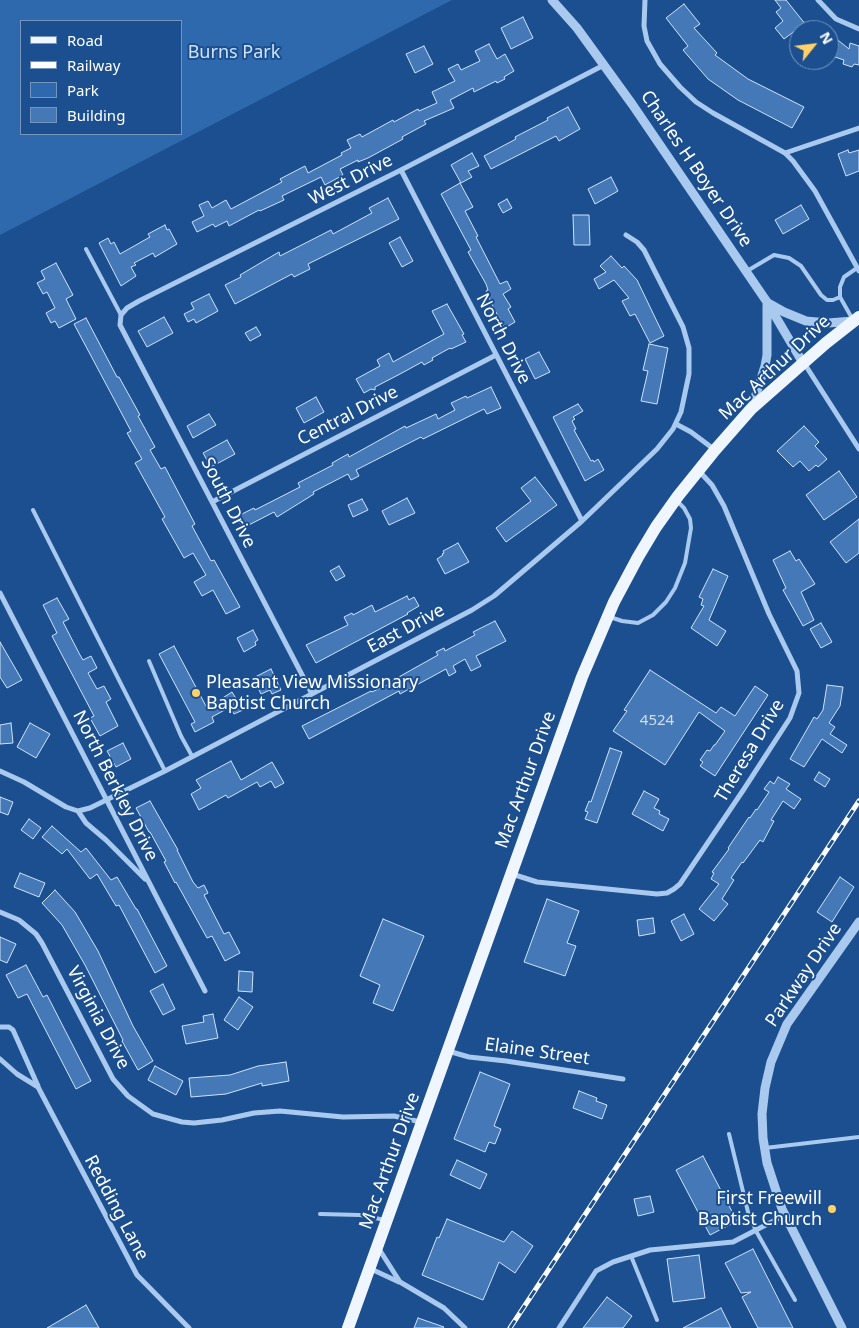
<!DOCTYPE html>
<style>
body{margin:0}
#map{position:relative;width:859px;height:1328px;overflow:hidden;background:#1b4f8f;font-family:"Noto Sans",sans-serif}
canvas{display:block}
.legend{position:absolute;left:20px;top:20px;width:162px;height:115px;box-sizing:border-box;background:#1b4f8f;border:1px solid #7695bc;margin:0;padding:6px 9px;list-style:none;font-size:15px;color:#fff}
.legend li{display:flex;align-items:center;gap:10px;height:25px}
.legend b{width:25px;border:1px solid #7695bc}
.north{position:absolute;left:789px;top:20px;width:50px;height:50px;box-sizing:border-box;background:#1b4f8f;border:1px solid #7695bc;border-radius:50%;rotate:61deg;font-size:14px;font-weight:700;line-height:20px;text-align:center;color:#fff}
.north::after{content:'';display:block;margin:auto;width:18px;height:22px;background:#ffd166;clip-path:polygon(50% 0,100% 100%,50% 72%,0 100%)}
</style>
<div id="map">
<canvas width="859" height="1328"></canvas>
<ul class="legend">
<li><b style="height:6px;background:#f0f6ff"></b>Road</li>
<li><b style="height:6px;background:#fff"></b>Railway</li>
<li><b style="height:14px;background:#2e69ad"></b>Park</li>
<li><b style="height:14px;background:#4478b7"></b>Building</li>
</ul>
<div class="north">N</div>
</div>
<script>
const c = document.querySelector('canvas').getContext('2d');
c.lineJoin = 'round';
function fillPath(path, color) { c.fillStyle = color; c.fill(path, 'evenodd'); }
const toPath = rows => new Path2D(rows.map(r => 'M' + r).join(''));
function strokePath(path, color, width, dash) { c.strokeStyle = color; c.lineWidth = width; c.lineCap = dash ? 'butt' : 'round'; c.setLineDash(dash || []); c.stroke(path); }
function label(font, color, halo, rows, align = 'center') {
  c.font = font + ' "Noto Sans",sans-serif'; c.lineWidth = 4; c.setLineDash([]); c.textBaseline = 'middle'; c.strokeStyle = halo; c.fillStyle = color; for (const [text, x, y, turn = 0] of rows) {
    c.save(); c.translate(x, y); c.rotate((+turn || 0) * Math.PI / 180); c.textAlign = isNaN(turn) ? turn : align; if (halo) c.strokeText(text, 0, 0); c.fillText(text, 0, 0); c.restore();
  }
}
fillPath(toPath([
 [0,0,452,0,0,235],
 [21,21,181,21,181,134,21,134]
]), '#2e69ad');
const building = toPath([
 [775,0,786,0,810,30,796,30,784,39,775,28,783,21,776,12,781,8,775,0],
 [684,4,700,24,694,28,717,53,715,55,748,79,804,107,792,128,738,100,708,79,683,50,688,46,666,18,684,4],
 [523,17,533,38,511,49,501,28,523,17],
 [829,33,849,49,850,43,859,46,859,65,854,64,852,67,843,64,844,60,829,55,829,33],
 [489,44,497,59,505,54,514,71,504,77,505,79,497,83,496,81,474,92,473,88,450,100,454,108,424,121,426,124,402,137,403,139,368,158,358,162,358,160,340,169,343,175,325,185,321,177,282,196,284,200,260,211,259,210,229,226,227,221,215,227,213,224,197,232,192,222,204,216,199,205,208,201,212,208,226,200,231,209,282,182,280,179,305,166,308,173,342,155,341,153,351,148,347,140,360,134,362,137,393,120,394,122,418,109,419,111,437,103,432,92,455,81,448,69,458,64,461,70,480,61,475,51,489,44],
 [424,46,433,64,415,73,406,54,424,46],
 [568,107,580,129,559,141,556,136,491,169,484,156,516,139,515,137,548,120,547,118,568,107],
 [848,150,849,153,859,150,859,171,846,176,838,154,848,150],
 [472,153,479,166,468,171,472,177,461,183,451,165,472,153],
 [611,177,618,191,595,204,588,189,611,177],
 [460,183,473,207,465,211,478,236,476,237,500,284,507,281,511,289,503,294,511,307,508,309,515,322,505,328,493,307,486,291,488,290,486,284,468,252,471,250,441,194,460,183],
 [388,198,399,219,308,264,310,269,294,277,292,274,235,304,225,285,241,277,240,275,279,252,280,256,331,230,333,234,372,213,369,208,388,198],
 [507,199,512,208,503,213,498,204,507,199],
 [801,205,809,219,783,234,775,220,801,205],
 [573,215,589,215,590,245,574,245,573,215],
 [165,225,167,230,169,229,177,244,155,257,153,253,134,263,136,265,131,267,136,276,121,286,99,243,108,238,111,244,114,242,120,254,150,237,148,234,165,225],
 [400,237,413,261,402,267,389,243,400,237],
 [611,256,622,268,624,266,637,280,664,336,650,343,635,314,630,316,622,301,629,298,614,280,599,289,594,279,606,272,600,266,611,256],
 [56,263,73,295,66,299,76,319,59,328,55,321,51,323,46,313,55,308,47,292,43,294,37,283,45,279,41,271,56,263],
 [209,294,218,311,196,323,194,319,188,322,184,314,194,309,191,303,209,294],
 [447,304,464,334,462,335,466,342,451,349,450,348,432,358,433,360,424,365,422,362,400,374,375,387,375,390,371,389,364,393,356,379,380,366,377,360,389,353,393,362,444,334,432,311,447,304],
 [164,317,173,333,147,347,138,331,164,317],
 [86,318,117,377,119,377,140,415,138,416,155,447,150,450,161,469,165,467,195,524,192,526,211,561,214,560,240,607,226,614,213,590,202,596,194,582,206,575,193,553,184,558,162,519,165,517,135,463,142,459,127,433,131,431,74,324,86,318],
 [256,327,261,335,250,341,245,333,256,327],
 [649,344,668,348,657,404,641,401,648,371,643,370,649,344],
 [539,352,550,372,535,379,525,359,539,352],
 [491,387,501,408,487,414,484,409,423,439,421,437,356,470,359,476,351,480,348,474,313,492,314,494,277,517,274,512,243,528,236,517,254,508,255,510,300,487,298,483,333,465,332,463,348,454,349,457,405,426,406,428,436,414,438,419,455,410,451,403,466,396,467,398,491,387],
 [316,397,324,412,304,423,296,408,316,397],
 [578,404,583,411,573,417,575,419,572,421,576,429,574,430,591,461,593,460,594,462,598,459,604,470,585,481,553,417,578,404],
 [209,414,216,425,193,438,187,426,209,414],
 [804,426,819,442,815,446,827,459,818,467,816,465,809,471,800,461,793,467,777,451,804,426],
 [227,440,235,454,211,467,203,453,227,440],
 [839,471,857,497,824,520,806,495,839,471],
 [535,477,557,505,506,542,496,528,531,501,521,488,535,477],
 [407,498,415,513,389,525,382,511,407,498],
 [362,499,368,510,353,517,348,505,362,499],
 [859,519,859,553,846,563,830,542,859,519],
 [458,543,469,562,445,574,437,559,443,555,442,554,444,553,443,551,458,543],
 [790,551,796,561,799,559,815,584,801,592,814,620,803,626,783,590,786,588,773,560,790,551],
 [339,566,345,576,336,581,330,571,339,566],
 [713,569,728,576,709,620,726,631,717,646,691,628,704,606,701,605,703,599,699,597,713,569],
 [407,596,409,600,414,597,419,606,407,613,408,614,316,663,306,645,348,625,344,617,352,613,353,615,372,605,375,612,407,596],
 [57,598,69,619,63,622,80,655,83,660,91,656,97,668,88,673,97,689,104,686,111,699,106,702,118,726,100,736,90,718,94,716,52,636,57,633,43,605,57,598],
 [495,621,506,641,476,656,481,666,471,671,465,659,453,666,456,672,449,676,446,669,400,694,399,691,309,739,302,726,371,691,372,692,389,684,388,683,438,655,436,652,444,648,445,651,475,635,473,632,495,621],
 [821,623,832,642,821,648,810,629,821,623],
 [253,630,258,640,255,642,256,645,244,652,237,638,253,630],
 [0,642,22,680,7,688,0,677,0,642],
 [174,646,207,708,232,692,243,710,234,714,230,707,212,717,214,722,195,732,191,724,195,722,159,654,174,646],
 [271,669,281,690,272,694,270,690,261,694,253,678,271,669],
 [650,670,716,713,721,707,735,716,755,686,768,695,715,776,700,766,703,762,700,760,707,750,710,751,714,745,715,745,725,731,699,712,665,765,613,731,627,711,624,710,650,670],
 [827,685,843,687,840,706,829,723,835,727,830,734,847,745,842,753,822,739,804,767,790,759,814,717,817,719,823,710,827,685],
 [11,723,13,743,0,744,0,725,11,723],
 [30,723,50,734,36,758,17,747,30,723],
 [123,743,131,759,116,767,107,751,123,743],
 [610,748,622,752,597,823,585,819,588,812,585,811,589,801,591,802,610,748],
 [231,761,241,780,272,762,284,783,275,788,271,781,260,787,257,782,228,798,226,795,199,810,191,794,201,788,196,780,231,761],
 [819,772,830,779,825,787,814,780,819,772],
 [778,777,790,784,786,789,801,799,794,809,783,801,771,820,774,821,763,842,760,840,743,863,742,862,731,878,734,880,722,899,728,904,714,921,699,909,719,884,711,879,714,873,712,872,729,849,728,848,749,817,750,818,756,809,757,810,769,792,764,789,770,781,774,784,778,777],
 [644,791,659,799,654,808,660,811,659,814,669,819,663,831,632,814,644,791],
 [0,797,13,802,8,815,0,812,0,797],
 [150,801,178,850,177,850,193,882,198,888,204,885,208,893,204,895,224,934,229,932,240,953,225,961,212,936,207,938,176,882,175,883,164,862,166,861,150,832,149,832,136,808,150,801],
 [29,819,41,828,33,839,21,830,29,819],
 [52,826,81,852,86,848,111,880,117,877,136,909,137,909,167,966,155,973,119,905,116,906,97,874,90,879,67,849,62,854,42,837,52,826],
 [20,873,45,883,39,897,14,887,20,873],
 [840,877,854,887,832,922,817,912,840,877],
 [55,890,75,912,98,951,133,1026,153,1061,138,1070,122,1041,123,1040,85,965,62,925,42,903,55,890],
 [547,899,579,911,567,943,576,946,565,976,524,962,547,899],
 [684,914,694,934,681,941,671,921,684,914],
 [653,918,655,933,639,936,637,920,653,918],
 [383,919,424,936,393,1011,373,1003,380,985,360,976,383,919],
 [0,937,16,944,7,963,0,960,0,937],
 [26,965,43,997,47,995,91,1081,76,1089,27,994,18,998,6,975,26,965],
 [239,971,253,972,252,992,238,991,239,971],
 [163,984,175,1009,163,1015,150,991,163,984],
 [239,997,253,1007,238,1030,224,1020,239,997],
 [213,1014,218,1038,186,1044,182,1026,204,1022,203,1016,213,1014],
 [286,1062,289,1081,262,1086,262,1083,226,1094,191,1097,189,1078,230,1075,258,1066,286,1062],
 [155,1066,183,1081,176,1095,148,1080,155,1066],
 [480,1072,510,1084,494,1126,501,1129,495,1144,489,1142,485,1152,454,1139,480,1072],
 [579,1091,597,1098,596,1101,607,1105,602,1119,573,1108,579,1091],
 [703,1156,737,1221,710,1235,676,1170,703,1156],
 [457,1160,487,1174,480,1189,450,1175,457,1160],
 [650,1196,654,1212,638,1216,634,1199,650,1196],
 [447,1219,504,1242,512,1231,533,1246,515,1273,499,1262,483,1300,422,1275,437,1237,439,1238,447,1219],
 [753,1249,793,1328,758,1328,742,1297,751,1292,741,1293,725,1263,753,1249],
 [699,1255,705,1298,673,1302,667,1259,699,1255],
 [607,1297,632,1316,623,1328,583,1328,607,1297],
 [86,1305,99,1328,47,1328,86,1305],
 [721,1308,731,1328,683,1328,721,1308],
 [418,1318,444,1327,443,1328,414,1328,418,1318]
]);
fillPath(building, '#4478b7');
strokePath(building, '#cfe3fa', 1);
strokePath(toPath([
 [86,249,121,315],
 [747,271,774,255,789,258,801,266,821,295,827,300,833,300,840,297],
 [853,320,840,297,840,287,844,277,857,268],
 [33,510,165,771],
 [610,617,622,621,638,623,653,615,666,602,675,588,685,563,691,528,690,519,684,508,676,500],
 [149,661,181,736,192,756],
 [729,1134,748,1212,756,1231,795,1300],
 [765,1148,859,1137],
 [320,1214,360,1215,385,1220],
 [631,1256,657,1320]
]), '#a9c9ee', 4);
strokePath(toPath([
 [645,0,644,26,647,41,660,64,680,87,696,102,713,113,785,153,793,161,815,191,859,271],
 [818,0,836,19,859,29],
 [785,153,859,128],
 [401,170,582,521],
 [804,363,859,449],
 [676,424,691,432,715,450],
 [212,502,496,355],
 [0,593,205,991],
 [312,694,120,325,121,315,127,308,139,301,401,170,604,65],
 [0,771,24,782,66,807,78,811,86,823,106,840,145,879],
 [78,811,90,808,165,771,472,610,494,596,582,521,657,449,673,429,681,412,689,374,689,348,683,327,644,250,637,242,626,235],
 [512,874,537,882,657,894,667,893,674,889,680,884,744,789,790,718,799,693,797,671,769,614,724,506,712,485,699,471],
 [0,912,19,920,36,934,42,943,113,1079,128,1096,153,1114,182,1122,194,1123,222,1120,254,1113,280,1111,343,1117,394,1116,421,1122],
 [0,1027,9,1027,13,1030,38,1086],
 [448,1051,469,1057,506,1061,623,1079],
 [0,1059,17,1074,38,1087,137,1275,189,1328],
 [379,1249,400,1282,444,1308,465,1328],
 [371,1269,399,1282],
 [559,1328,596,1271,613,1262,650,1250,733,1242,785,1215]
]), '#a9c9ee', 5);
strokePath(toPath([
 [552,0,577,28,632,104,767,302,803,363],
 [768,303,784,312,806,321,828,323,853,321],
 [752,407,765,366,767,355,767,305],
 [842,1328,782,1209,767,1163,763,1138,762,1114,765,1088,771,1062,787,1024,859,922]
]), '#a9c9ee', 9);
strokePath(toPath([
 [348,1328,582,677,614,602,638,557,656,527,678,496,715,450,751,409,826,343,859,317]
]), '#f0f6ff', 12);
const rail = toPath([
 [510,1328,859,801]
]);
strokePath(rail, '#fff', 5);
strokePath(rail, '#1b4f8f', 3, [9]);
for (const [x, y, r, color] of [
 [196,693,5,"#ffd166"],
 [832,1209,5,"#ffd166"]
]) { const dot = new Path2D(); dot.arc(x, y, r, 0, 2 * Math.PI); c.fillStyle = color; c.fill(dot); strokePath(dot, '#1b4f8f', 2); }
label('15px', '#d0dded', null, [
 ["4524",657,721]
]);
label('18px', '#cfe3fa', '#1b4f8f', [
 ["Burns Park",234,53]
]);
label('18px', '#fff', '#1b4f8f', [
 ["Charles H Boyer Drive",696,169,56],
 ["West Drive",351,180,-27],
 ["North Drive",503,339,63],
 ["Mac Arthur Drive",775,368,-43],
 ["Central Drive",348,416,-27],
 ["South Drive",228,503,63],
 ["East Drive",406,629,-28],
 ["Theresa Drive",750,751,-59],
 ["Mac Arthur Drive",526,780,-70],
 ["North Berkley Drive",115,786,63],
 ["Parkway Drive",804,975,-56],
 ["Virginia Drive",98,1018,62],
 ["Elaine Street",537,1052,8],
 ["Mac Arthur Drive",390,1161,-70],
 ["Redding Lane",116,1208,62]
]);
label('18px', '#fff', '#1b4f8f', [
 ["Pleasant View Missionary",206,683],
 ["Baptist Church",206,704],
 ["First Freewill",822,1199,"right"],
 ["Baptist Church",822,1220,"right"]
], 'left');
</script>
